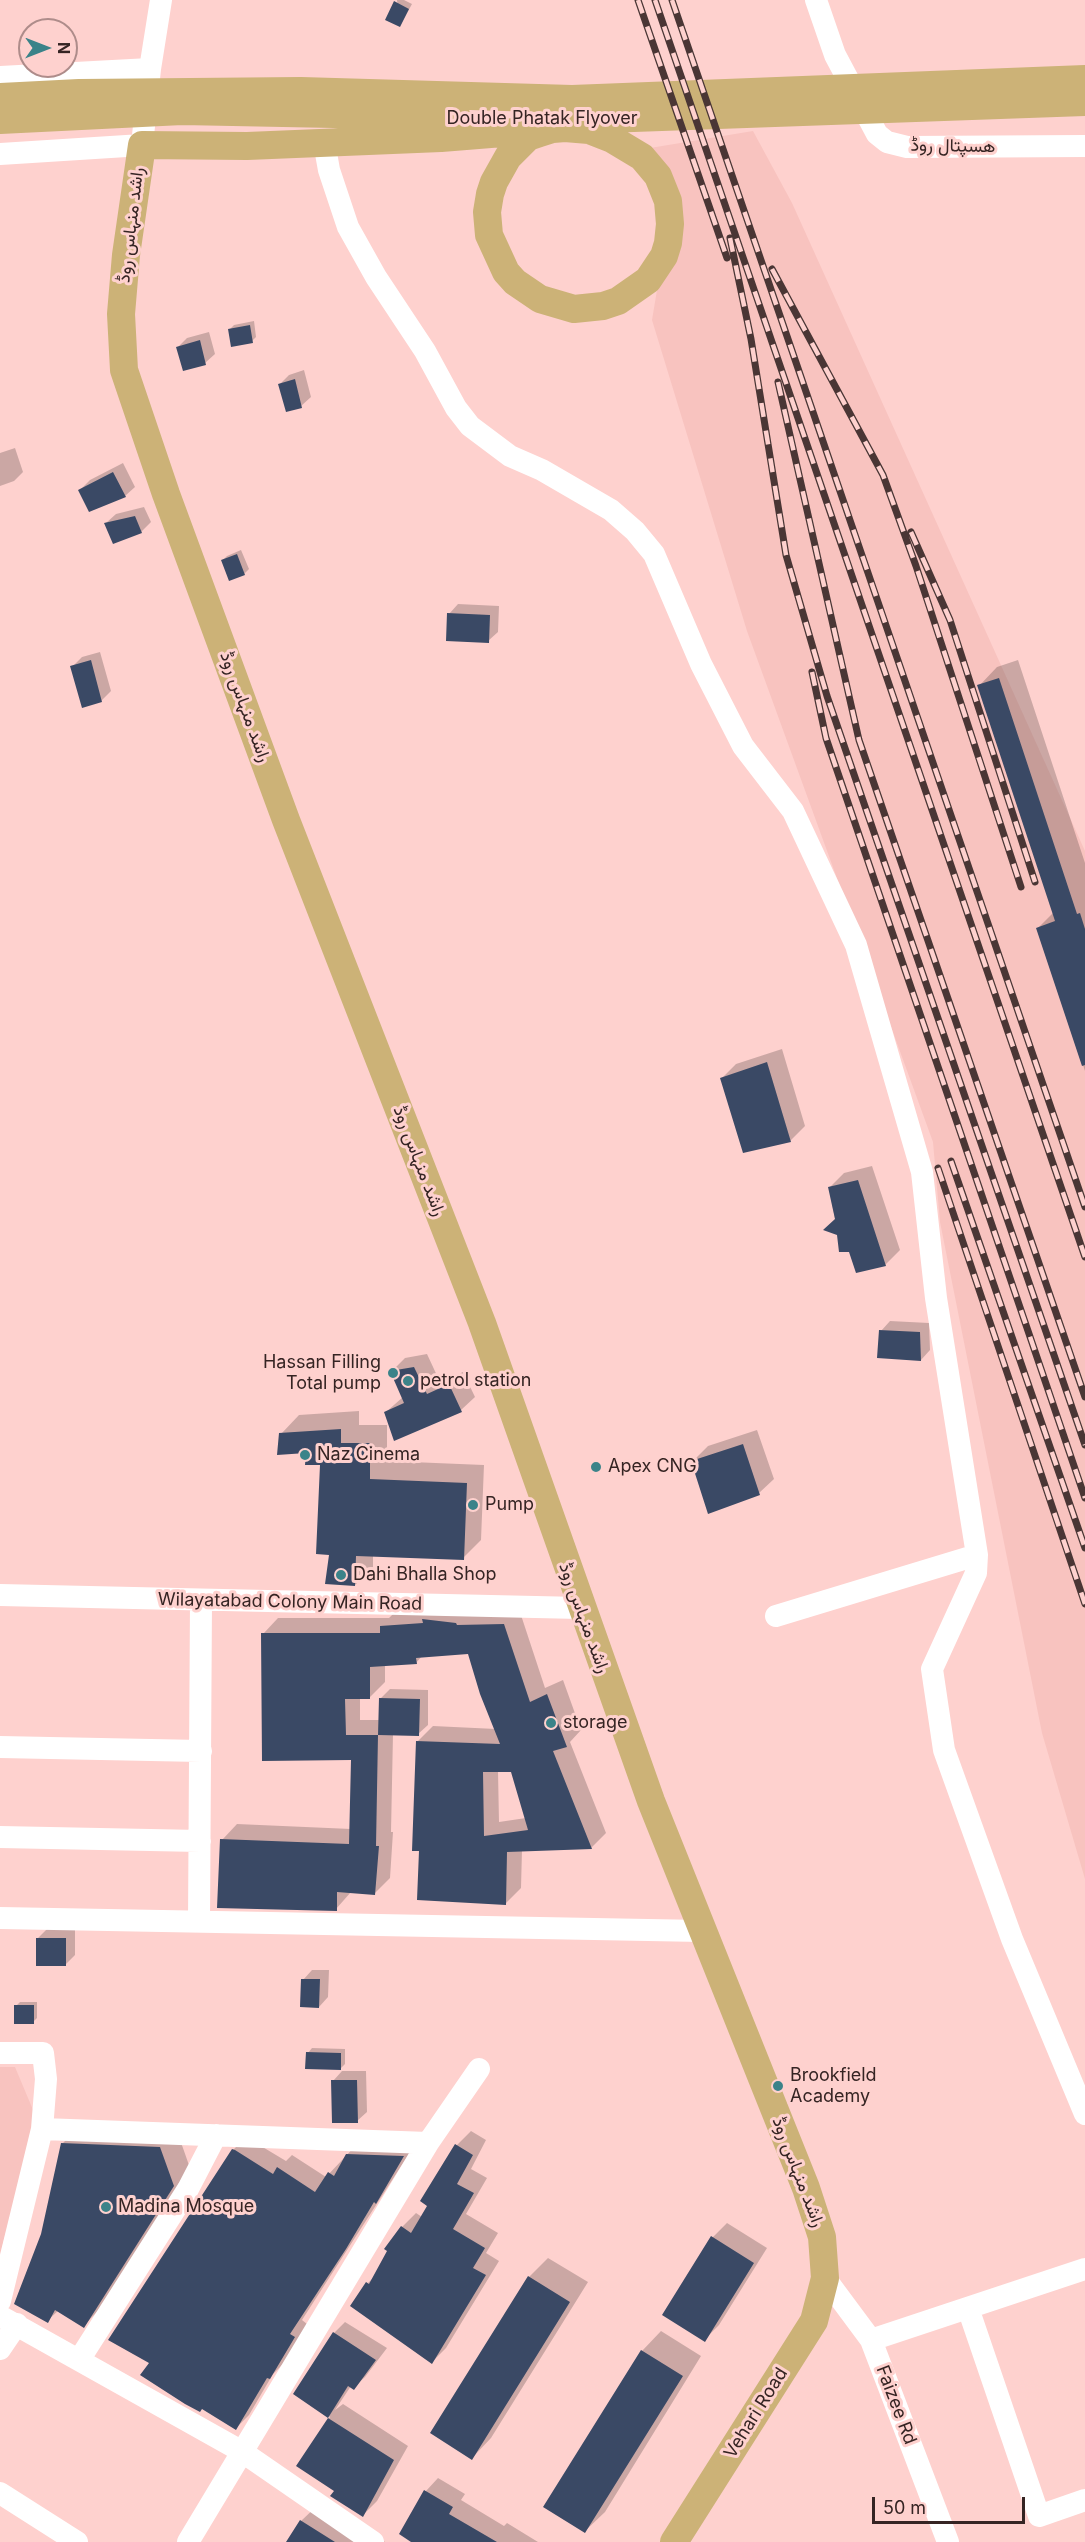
<!DOCTYPE html>
<meta charset="utf-8">
<style>
body{margin:0}
#map{position:relative;width:1085px;height:2542px;overflow:hidden;background:#fed1ce;font-family:Inter,sans-serif}
canvas{display:block}
.north{position:absolute;left:18px;top:18px;width:60px;height:60px;box-sizing:border-box;background:#fed1ce;border:2px solid #ae8c8a;border-radius:50%;rotate:90deg;font-size:16px;font-weight:700;line-height:24px;text-align:center;color:#352423}
.north::after{content:'';display:block;margin:auto;width:21px;height:27px;background:#3b8389;clip-path:polygon(50% 0,100% 100%,50% 72%,0 100%)}
.scale{position:absolute;left:872px;top:2497px;width:153px;height:27px;box-sizing:border-box;border:3px solid #352423;border-top:0;padding-left:8px;font-size:18px;line-height:21px;white-space:nowrap;color:#352423;-webkit-text-stroke:4px #fed1ce;paint-order:stroke}
</style>
<div id="map">
<canvas width="1085" height="2542"></canvas>
<div class="north">N</div>
<div class="scale">50 m</div>
</div>
<script>
const c = document.querySelector('canvas').getContext('2d');
c.lineJoin = 'round';
function fillPath(path, color) { c.fillStyle = color; c.fill(path, 'evenodd'); }
const toPath = rows => new Path2D(rows.map(r => 'M' + r).join(''));
function strokePath(path, color, width, dash) { c.strokeStyle = color; c.lineWidth = width; c.lineCap = dash ? 'butt' : 'round'; c.setLineDash(dash || []); c.stroke(path); }
function label(font, color, halo, rows, align = 'center') {
  c.font = font + ' Inter,Vazirmatn,sans-serif'; c.lineWidth = 6; c.setLineDash([]); c.textBaseline = 'middle'; c.strokeStyle = halo; c.fillStyle = color; for (const [text, x, y, turn = 0] of rows) {
    c.save(); c.translate(x, y); c.rotate((+turn || 0) * Math.PI / 180); c.textAlign = isNaN(turn) ? turn : align; if (halo) c.strokeText(text, 0, 0); c.fillText(text, 0, 0); c.restore();
  }
}
fillPath(toPath([
 [753,131,792,203,1085,851,1085,1879,1042,1733,940,1222,933,1142,747,631,652,320,658,284,678,236,650,148],
 [0,2067,15,2067,36,2117,0,2255]
]), '#f8c3bf');
fillPath(toPath([
 [397,0,404,0,412,4,400,26],
 [254,321,256,337,252,341,229,330,234,325],
 [209,332,215,354,205,363,178,347,187,338],
 [304,370,311,397,301,406,280,384,289,375],
 [15,448,23,472,14,481,0,486,0,453],
 [123,463,135,487,125,496,80,490,90,480],
 [144,507,151,522,141,532,106,523,116,514],
 [241,550,249,569,244,574,223,560,227,556],
 [458,604,499,606,498,632,488,641,449,614],
 [100,652,111,691,101,701,72,667,82,657],
 [1018,660,1085,863,1085,1071,1038,928,1054,912,979,686,997,667],
 [782,1049,805,1126,790,1141,721,1079,736,1064],
 [872,1166,900,1250,885,1265,850,1250,838,1234,829,1188,844,1173],
 [890,1321,929,1323,930,1350,921,1360,881,1331],
 [427,1354,440,1382,463,1372,475,1397,461,1410,395,1439,386,1412,403,1397,392,1371,405,1358],
 [359,1411,359,1425,387,1425,387,1461,484,1465,481,1540,463,1558,373,1555,373,1567,355,1585,330,1553,321,1464,308,1451,281,1434,299,1415],
 [757,1430,774,1479,759,1493,693,1461,708,1446],
 [519,1609,545,1688,563,1680,581,1730,570,1742,606,1833,591,1848,522,1850,521,1888,506,1903,421,1850,417,1742,433,1726,496,1729,469,1652,422,1656,416,1663,385,1665,385,1682,370,1697,360,1697,360,1720,380,1720,380,1699,390,1689,428,1690,428,1725,418,1734,393,1734,391,1832,393,1832,390,1878,374,1894,351,1892,336,1909,222,1840,237,1824,351,1829,352,1759,263,1634,278,1618,389,1618,396,1611],
 [498,1771,512,1771,526,1818,499,1822],
 [47,1929,75,1929,75,1955,65,1965,37,1939],
 [312,1970,329,1970,328,1997,319,2007,303,1980],
 [20,2002,37,2002,37,2018,33,2022,16,2006],
 [312,2048,345,2049,345,2064,340,2069,308,2053],
 [342,2071,366,2071,367,2112,357,2121,333,2081],
 [79,2127,177,2131,190,2168,100,2309,83,2326,59,2310,47,2321,42,2235,62,2144],
 [471,2131,486,2140,471,2169,487,2178,466,2214,498,2233,486,2253,499,2261,446,2348,432,2362,368,2283,376,2275,402,2227,416,2213,422,2217,429,2205,422,2201,457,2145],
 [246,2137,286,2161,292,2155,326,2177,360,2141,416,2143,302,2320,307,2324,283,2364,273,2374,249,2415,235,2429,151,2363,233,2150],
 [727,2223,767,2248,719,2325,704,2340,713,2237],
 [548,2258,588,2282,491,2438,472,2458,529,2277],
 [345,2322,387,2348,365,2377,353,2388,351,2386,335,2410,343,2404,408,2446,377,2501,363,2515,336,2491,298,2465,330,2417,295,2394,334,2333],
 [661,2331,701,2356,605,2512,585,2531,546,2506,642,2351],
 [438,2478,465,2494,461,2500,504,2526,507,2523,538,2542,414,2542,401,2534,426,2491],
 [321,2502,385,2542,288,2542,301,2521]
]), '#0003');
fillPath(toPath([
 [394,1,409,9,400,27,385,20],
 [250,325,253,343,231,347,228,329],
 [200,340,206,365,183,371,176,347],
 [295,379,302,408,286,412,278,384],
 [113,472,126,497,89,512,78,490],
 [135,516,142,533,113,544,104,523],
 [237,554,245,575,229,581,221,560],
 [447,613,490,615,489,643,446,641],
 [91,660,102,702,82,708,70,666],
 [999,678,1077,914,1080,913,1085,929,1085,1065,1082,1066,1036,928,1055,921,977,685],
 [767,1062,791,1142,743,1153,720,1078],
 [858,1180,886,1266,856,1273,849,1252,839,1252,837,1235,823,1230,835,1219,828,1187],
 [879,1330,920,1332,921,1361,877,1358],
 [414,1367,427,1394,449,1384,462,1412,394,1441,384,1412,404,1403,390,1371],
 [341,1429,341,1443,370,1443,370,1479,467,1483,464,1560,356,1556,355,1586,325,1584,329,1555,316,1554,320,1465,305,1465,306,1453,277,1455,279,1433],
 [743,1444,760,1495,708,1514,691,1461],
 [422,1619,456,1623,457,1625,504,1624,530,1702,547,1694,567,1747,553,1751,592,1849,507,1852,506,1905,417,1900,419,1851,412,1851,416,1741,500,1744,480,1694,468,1654,416,1658,417,1664,370,1667,370,1699,345,1699,346,1735,378,1735,376,1846,379,1846,375,1895,337,1892,337,1911,217,1908,220,1839,349,1844,351,1760,262,1761,261,1633,380,1633,380,1626,423,1623],
 [483,1772,511,1772,528,1830,484,1836],
 [379,1698,420,1699,419,1736,378,1735],
 [36,1938,66,1938,66,1966,36,1966],
 [301,1979,320,1979,319,2008,300,2007],
 [14,2005,34,2005,34,2024,14,2024],
 [306,2052,341,2053,341,2070,305,2069],
 [331,2080,357,2080,358,2123,332,2123],
 [61,2143,160,2147,174,2186,84,2328,55,2310,48,2323,14,2304,41,2234],
 [455,2144,473,2155,457,2184,474,2193,453,2229,485,2248,473,2268,486,2275,432,2364,350,2306,366,2282,369,2284,387,2251,384,2249,401,2226,411,2233,427,2206,420,2201],
 [232,2149,235,2150,273,2174,277,2167,315,2192,328,2172,334,2176,346,2154,404,2156,376,2204,374,2202,346,2249,290,2334,295,2337,270,2379,267,2378,236,2430,202,2409,200,2412,185,2404,140,2375,149,2363,108,2340],
 [711,2236,754,2263,705,2342,662,2315],
 [528,2276,570,2302,472,2460,430,2433],
 [333,2332,376,2360,354,2390,348,2386,328,2418,293,2394],
 [641,2350,683,2376,585,2533,543,2507],
 [328,2418,394,2460,363,2517,330,2496,334,2491,296,2466],
 [424,2490,453,2507,449,2514,497,2542,411,2542,399,2534],
 [300,2520,335,2542,286,2542]
]), '#3a4965');
strokePath(toPath([
 [816,0,835,55,877,134,887,142,907,147,1085,146],
 [0,77,150,69],
 [324,142,329,170,348,227,376,277,425,351,456,408,470,426,510,456,542,470,611,510,635,531,654,554,701,664,743,746,793,811,856,945,922,1172,936,1298,977,1555,976,1573,932,1669,944,1750,1012,1939,1085,2114],
 [0,154,142,145,150,69,161,0],
 [0,1595,580,1608],
 [776,1616,977,1555],
 [0,1747,201,1751],
 [0,1837,200,1841],
 [0,1918,702,1931],
 [199,1921,201,1601],
 [0,2053,43,2053,46,2079,42,2129,0,2301],
 [42,2129,428,2143],
 [825,2278,871,2340,948,2542],
 [968,2308,1039,2516,1085,2500],
 [0,2316,241,2451,373,2542],
 [871,2340,1085,2269],
 [0,2349,17,2324],
 [79,2360,188,2189,216,2135],
 [0,2493,77,2542],
 [188,2542,428,2143,479,2069]
]), '#fff', 22);
strokePath(toPath([
 [0,97,79,93,301,91,572,99,1085,79],
 [0,120,182,111,334,114,459,120],
 [577,120,1085,102],
 [581,120,540,133,528,137,508,157,494,182,490,194,487,212,489,235,506,272,515,282,540,299,574,309,603,306,618,301,648,280,664,256,668,243,670,224,668,201,658,176,642,157,612,139,589,130,565,128,441,138,247,146,142,145,126,255,121,314,124,370,166,494,286,820,482,1323,651,1801,806,2188,822,2237,825,2278,814,2321,674,2542]
]), '#ccb277', 28);
const rail = toPath([
 [638,0,727,258],
 [655,0,1085,1257],
 [672,0,1085,1207],
 [730,238,751,339,786,555,827,696,1085,1445],
 [772,269,883,475,916,566,1021,887],
 [778,382,859,740,1085,1397],
 [911,532,950,620,1035,882],
 [812,672,826,738,1085,1498],
 [951,1161,1085,1548],
 [938,1168,1085,1604]
]);
strokePath(rail, '#4a3635', 7);
strokePath(rail, '#fed1ce', 4.5, [14]);
for (const [x, y, r, color] of [
 [393,1373,6,"#3b8389"],
 [408,1381,6,"#3b8389"],
 [305,1455,6,"#3b8389"],
 [596,1467,6,"#3b8389"],
 [473,1505,6,"#3b8389"],
 [341,1575,6,"#3b8389"],
 [551,1723,6,"#3b8389"],
 [778,2086,6,"#3b8389"],
 [106,2207,6,"#3b8389"]
]) { const dot = new Path2D(); dot.arc(x, y, r, 0, 2 * Math.PI); c.fillStyle = color; c.fill(dot); strokePath(dot, '#fed1ce', 2); }
label('18px', '#352423', '#fed1ce', [
 ["Double Phatak Flyover",542,119],
 ["ھسپتال روڈ",953,146,1],
 ["راشد منہاس روڈ",131,225,-83],
 ["راشد منہاس روڈ",245,707,70],
 ["راشد منہاس روڈ",419,1161,69],
 ["Wilayatabad Colony Main Road",290,1602,1],
 ["راشد منہاس روڈ",584,1618,70],
 ["راشد منہاس روڈ",798,2172,69],
 ["Faizee Rd",896,2405,69],
 ["Vehari Road",756,2413,-58]
]);
label('18px', '#352423', '#fed1ce', [
 ["Hassan Filling",381,1363,"right"],
 ["Total pump",381,1384,"right"],
 ["petrol station",420,1381],
 ["Naz Cinema",317,1455],
 ["Apex CNG",608,1467],
 ["Pump",485,1505],
 ["Dahi Bhalla Shop",353,1575],
 ["storage",563,1723],
 ["Brookfield",790,2076],
 ["Academy",790,2097],
 ["Madina Mosque",118,2207]
], 'left');
</script>
